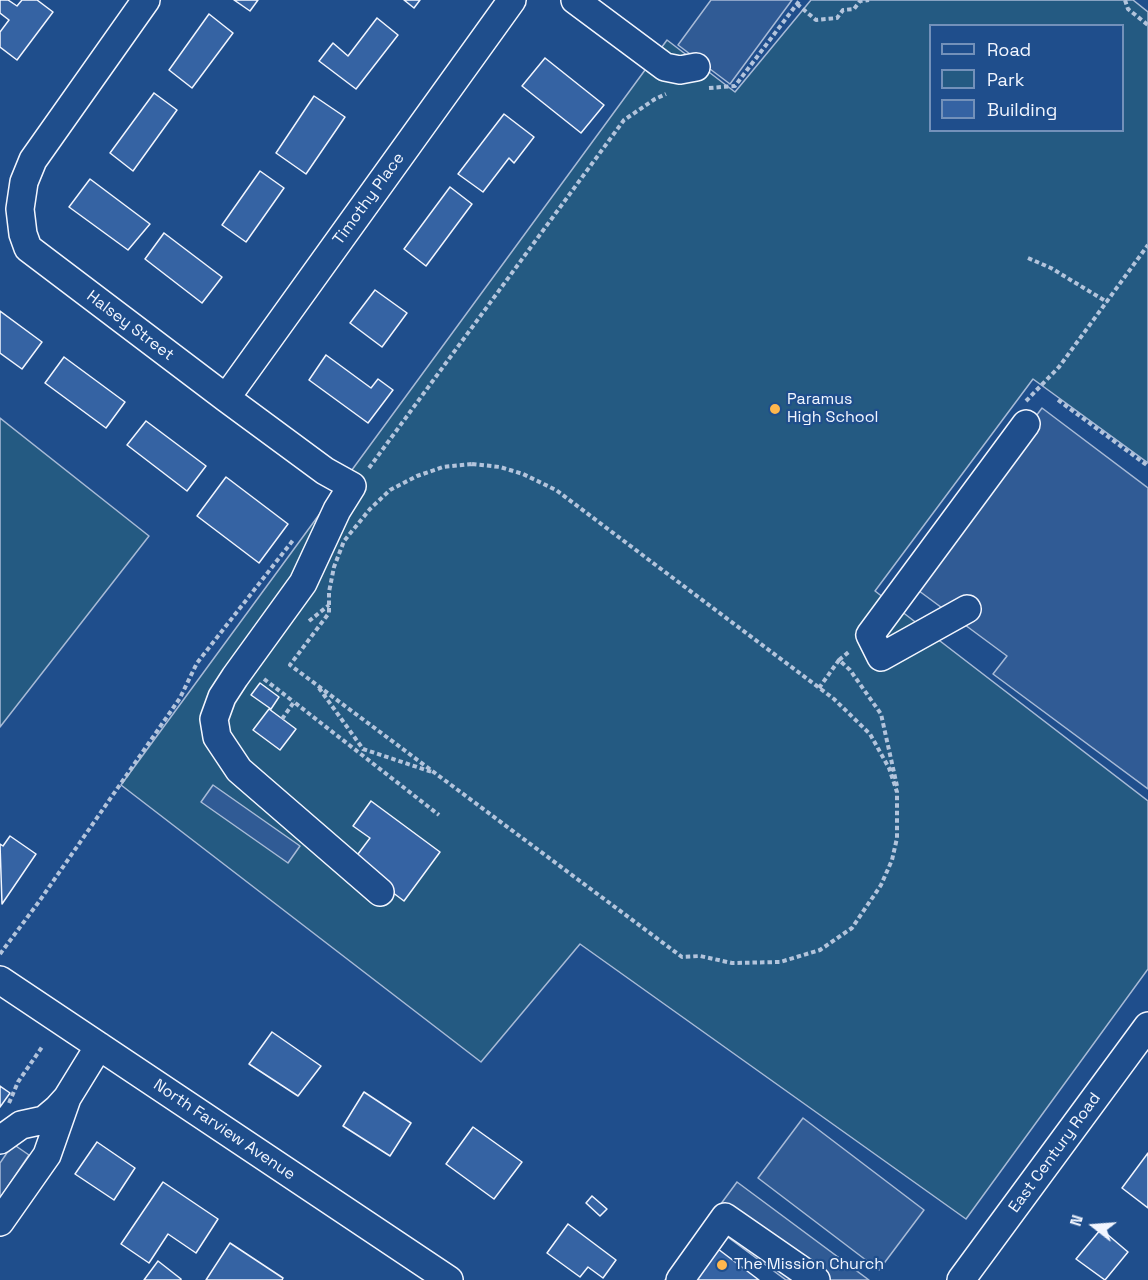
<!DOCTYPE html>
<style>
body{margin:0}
#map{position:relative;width:1148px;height:1280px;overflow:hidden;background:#1f4e8c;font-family:"Space Grotesk",sans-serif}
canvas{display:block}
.legend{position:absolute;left:929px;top:24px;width:195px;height:108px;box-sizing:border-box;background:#1f4e8c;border:2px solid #7391ba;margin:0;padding:8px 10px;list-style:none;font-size:18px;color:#f2f6ff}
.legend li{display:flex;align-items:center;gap:12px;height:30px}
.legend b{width:30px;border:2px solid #7391ba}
.north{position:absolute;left:1064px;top:1196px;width:60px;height:60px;-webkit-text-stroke:4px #1f4e8c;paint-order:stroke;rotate:287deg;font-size:16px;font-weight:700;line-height:24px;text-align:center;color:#f2f6ff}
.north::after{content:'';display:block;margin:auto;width:21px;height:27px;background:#f2f6ff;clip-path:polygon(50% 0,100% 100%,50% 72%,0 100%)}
</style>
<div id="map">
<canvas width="1148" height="1280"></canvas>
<ul class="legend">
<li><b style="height:8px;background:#1f4e8c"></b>Road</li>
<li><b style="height:16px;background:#245a82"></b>Park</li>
<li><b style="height:16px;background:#3563a3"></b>Building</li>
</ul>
<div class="north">N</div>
</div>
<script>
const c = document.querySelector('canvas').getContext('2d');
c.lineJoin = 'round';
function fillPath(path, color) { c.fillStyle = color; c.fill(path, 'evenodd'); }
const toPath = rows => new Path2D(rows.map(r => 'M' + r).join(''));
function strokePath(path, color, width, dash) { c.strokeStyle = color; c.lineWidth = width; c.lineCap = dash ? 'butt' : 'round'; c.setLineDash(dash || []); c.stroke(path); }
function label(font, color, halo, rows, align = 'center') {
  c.font = font + ' "Space Grotesk",sans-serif'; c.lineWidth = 4.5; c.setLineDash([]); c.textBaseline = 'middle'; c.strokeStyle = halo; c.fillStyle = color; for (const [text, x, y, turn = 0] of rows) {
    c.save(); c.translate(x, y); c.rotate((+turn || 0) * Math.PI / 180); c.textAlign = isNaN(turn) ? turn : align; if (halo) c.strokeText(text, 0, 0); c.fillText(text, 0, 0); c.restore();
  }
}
const green = toPath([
 [811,0,1133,0,1148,12,1148,463,1033,379,875,591,1148,801,1148,969,966,1219,580,944,481,1062,121,785,667,40,735,92,811,0],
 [930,26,1122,26,1122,130,930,130,930,26],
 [0,418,149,536,0,727,0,418]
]);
fillPath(green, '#245a82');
strokePath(green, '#a8bbd7', 1.5);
const parking = toPath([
 [711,0,792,0,730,84,678,45,711,0],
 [1042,408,1148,488,1148,789,993,674,1007,656,911,585,1042,408],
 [213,785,300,846,288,863,201,802,213,785],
 [803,1118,924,1210,879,1270,758,1178,803,1118],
 [13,1144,29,1155,0,1198,0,1163,13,1144],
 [737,1182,869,1280,786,1280,725,1235,693,1280,665,1280,737,1182]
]);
fillPath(parking, '#305b95');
strokePath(parking, '#a8bbd7', 1.5);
const building = toPath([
 [0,0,8,0,17,6,22,0,37,0,53,12,17,60,0,47,0,32,9,20,0,13,0,0],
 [234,0,258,0,250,11,234,0],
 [404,0,420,0,414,8,404,0],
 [209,14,233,33,192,88,169,70,209,14],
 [377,18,398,35,356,89,319,61,333,43,348,56,377,18],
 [545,58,604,105,581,133,522,86,545,58],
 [154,93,177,110,133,171,110,153,154,93],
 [314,96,345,117,306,174,276,153,314,96],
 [504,114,534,137,514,163,509,158,483,192,458,174,504,114],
 [260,171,284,188,246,242,222,225,260,171],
 [90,179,150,224,128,250,69,207,90,179],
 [450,187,472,204,426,266,404,249,450,187],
 [164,233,222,277,202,303,145,259,164,233],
 [375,290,407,313,382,347,350,323,375,290],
 [0,311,42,342,22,369,0,353,0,311],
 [326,355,371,388,378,379,393,390,368,423,309,380,326,355],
 [64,357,125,402,106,428,45,383,64,357],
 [146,421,206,466,187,491,127,445,146,421],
 [226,477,288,524,259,563,197,516,226,477],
 [260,683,279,697,271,709,251,695,260,683],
 [269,709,296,729,280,750,253,730,269,709],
 [371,801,440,852,404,901,352,862,370,838,353,826,371,801],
 [10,836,36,854,2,904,0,844,3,846,10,836],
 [272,1032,321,1066,298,1096,249,1064,272,1032],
 [0,1086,10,1093,0,1107,0,1086],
 [364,1092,411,1123,390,1156,343,1126,364,1092],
 [473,1127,522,1162,494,1199,446,1164,473,1127],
 [97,1142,135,1168,114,1200,75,1174,97,1142],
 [1148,1153,1148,1208,1122,1188,1148,1153],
 [163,1182,218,1219,196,1253,168,1234,149,1263,121,1244,163,1182],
 [592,1196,607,1209,600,1216,586,1203,592,1196],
 [568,1224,616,1260,603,1278,588,1267,580,1277,547,1253,568,1224],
 [1101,1229,1128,1252,1105,1280,1076,1259,1101,1229],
 [230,1243,283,1278,282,1280,206,1280,230,1243],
 [718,1249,759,1280,695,1280,718,1249],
 [158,1261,181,1279,181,1280,144,1280,158,1261]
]);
fillPath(building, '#3563a3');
strokePath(building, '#f2f6ff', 1.5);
const minor = toPath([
 [146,0,33,160,24,182,20,209,23,234,28,248,226,398,325,471,352,486,337,510,303,583,235,677,222,697,214,719,217,737,239,770,380,892],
 [575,0,665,67,680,70,696,67],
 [226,398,512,0],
 [967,609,881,657,870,635,1026,424],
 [0,980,449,1280],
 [0,1140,21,1125,44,1120,57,1109,67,1098,99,1046],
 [0,1222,47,1155,67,1098],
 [680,1280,725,1217,816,1280],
 [961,1280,1148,1026]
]);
strokePath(minor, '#f2f6ff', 30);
strokePath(toPath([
 [1125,0,1128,9,1148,25],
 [797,4,816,20,837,18,843,10,854,9,860,1,869,0],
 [709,88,735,86,800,0],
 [1028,258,1051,268,1107,302],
 [1058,400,1148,466],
 [1026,401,1059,367,1148,245],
 [472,464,500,467,523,474,556,490,834,699,870,734,889,768,897,792,897,838,892,860,881,885,852,928,820,950,780,962,732,963,700,956,682,957,290,665,329,613,329,592,334,567,344,541,370,509,390,490,417,476,443,467,472,464],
 [369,468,624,120,655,99,666,94],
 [309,621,329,605],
 [839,660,850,651],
 [264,679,294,702],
 [319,688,363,749,432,772],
 [819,688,839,660,850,670,881,714,897,786],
 [282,719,294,702,439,815],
 [0,954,38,903,180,698,197,663,294,539],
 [9,1103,18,1082,42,1047]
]), '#b3c4dc', 4, [4.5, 3]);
strokePath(minor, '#1f4e8c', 27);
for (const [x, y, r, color] of [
 [775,409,6,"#ffb74d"],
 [722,1265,6,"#ffb74d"]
]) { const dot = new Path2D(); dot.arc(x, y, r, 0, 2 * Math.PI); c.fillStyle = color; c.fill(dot); strokePath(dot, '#1f4e8c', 2); }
label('16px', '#f2f6ff', '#1f4e8c', [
 ["Timothy Place",369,199,-54],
 ["Halsey Street",130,326,37],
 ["North Farview Avenue",224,1130,34],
 ["East Century Road",1055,1153,-54]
]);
label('16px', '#f2f6ff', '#1f4e8c', [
 ["Paramus",787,400],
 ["High School",787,418],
 ["The Mission Church",734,1265]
], 'left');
</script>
